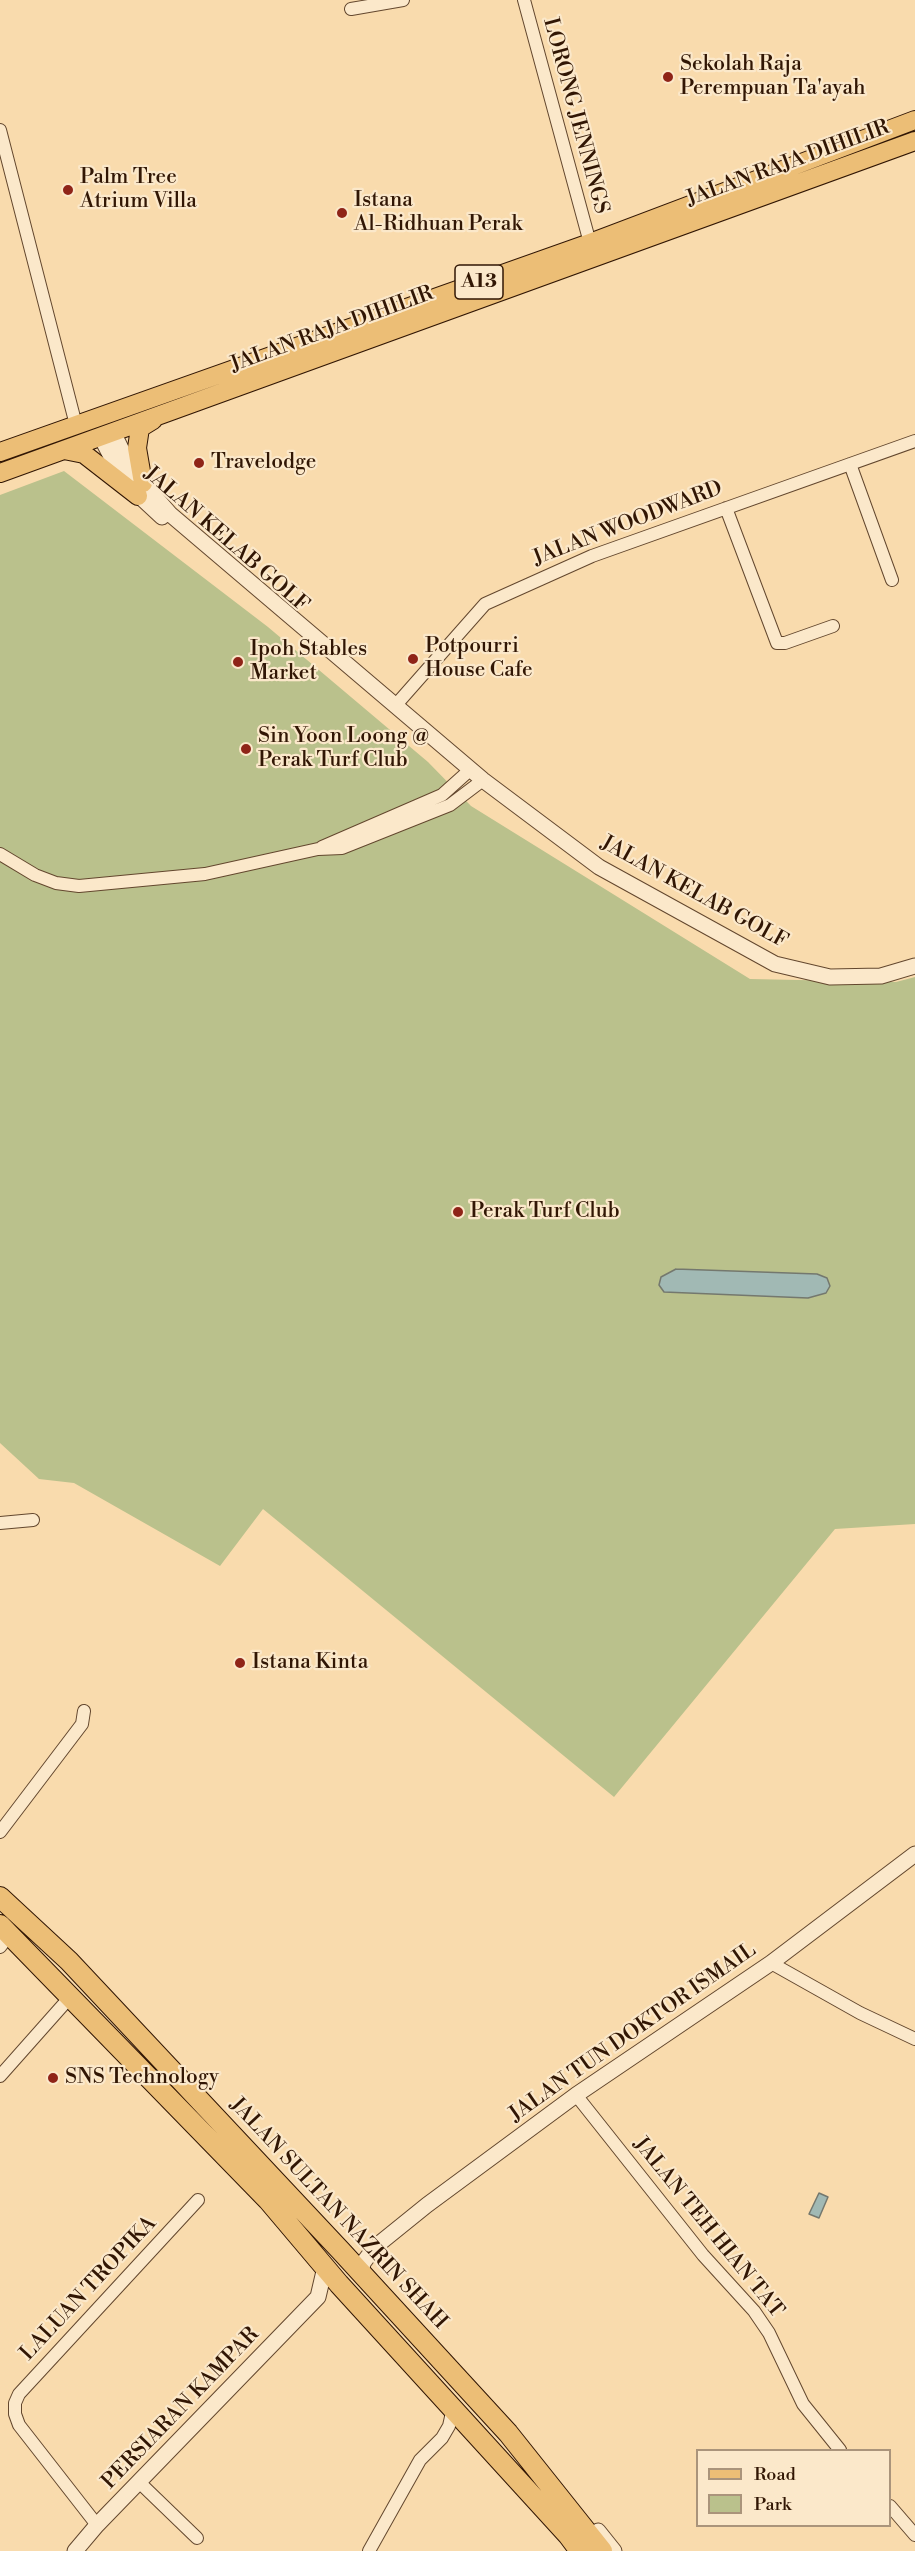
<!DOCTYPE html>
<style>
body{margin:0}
#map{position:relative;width:915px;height:2551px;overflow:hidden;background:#f9dbad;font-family:"Libre Bodoni",serif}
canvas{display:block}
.legend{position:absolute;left:696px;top:2449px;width:195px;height:78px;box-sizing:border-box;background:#fbe8ca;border:2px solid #aa947b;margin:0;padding:8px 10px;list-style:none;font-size:18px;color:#311604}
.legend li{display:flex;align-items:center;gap:12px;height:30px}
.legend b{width:30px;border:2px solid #aa947b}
</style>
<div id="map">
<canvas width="915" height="2551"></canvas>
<ul class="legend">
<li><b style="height:8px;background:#ecbe76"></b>Road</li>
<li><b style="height:16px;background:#bac18c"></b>Park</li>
</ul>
</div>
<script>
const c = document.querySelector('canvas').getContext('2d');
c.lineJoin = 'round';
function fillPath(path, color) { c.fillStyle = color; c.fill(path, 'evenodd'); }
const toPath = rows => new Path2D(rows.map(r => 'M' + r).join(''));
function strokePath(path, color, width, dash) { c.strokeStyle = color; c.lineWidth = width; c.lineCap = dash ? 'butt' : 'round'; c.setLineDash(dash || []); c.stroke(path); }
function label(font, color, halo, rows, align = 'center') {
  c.font = font + ' "Libre Bodoni",serif'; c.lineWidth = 4.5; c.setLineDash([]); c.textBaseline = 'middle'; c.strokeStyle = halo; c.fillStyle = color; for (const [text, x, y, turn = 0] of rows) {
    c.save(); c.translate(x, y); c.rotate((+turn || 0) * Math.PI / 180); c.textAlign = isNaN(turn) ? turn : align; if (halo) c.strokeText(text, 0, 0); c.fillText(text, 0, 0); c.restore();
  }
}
fillPath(toPath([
 [64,471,268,627,428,762,471,806,750,979,896,982,915,977,915,1524,835,1529,614,1797,263,1509,220,1566,74,1483,39,1479,0,1443,0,495]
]), '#bac18c');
const water = toPath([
 [676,1269,817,1274,827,1278,830,1286,826,1293,808,1298,664,1292,659,1285,661,1277,676,1269],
 [819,2193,828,2197,819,2218,809,2214,819,2193]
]);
fillPath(water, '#a1b9b4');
strokePath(water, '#74786e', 1.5);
const minor = toPath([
 [524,0,590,243],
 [351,9,403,0],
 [0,130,76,425],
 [850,464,892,580],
 [726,508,777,643,785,643,833,626],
 [395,706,485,604,592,556,915,441],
 [322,847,442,795,471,769],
 [0,854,35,875,56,883,79,886,205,874,318,849,342,848,450,805,483,780],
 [0,1523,33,1520],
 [0,1832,82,1724,84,1711],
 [0,1947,10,1934],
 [771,1963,860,2013,915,2039],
 [0,2076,71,1996],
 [576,2095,703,2255,754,2311,769,2333,803,2404,840,2450],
 [139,2482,197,2538],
 [890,2506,915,2535],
 [97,2525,19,2425,15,2414,15,2403,19,2394,198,2200],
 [369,2551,420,2460,442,2438,449,2426,453,2408]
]);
const tertiary = toPath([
 [113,432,131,469,170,514,483,780,599,867,775,964,830,977,881,976,915,966],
 [101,437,118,470,134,491,162,517],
 [361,2273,363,2263,375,2247,427,2205,576,2095,771,1963,915,1854],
 [598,2531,614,2551],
 [75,2551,97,2525,318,2297,325,2267]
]);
const primary = toPath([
 [64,450,84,454,138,496],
 [0,452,590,243,915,120],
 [0,473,915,141],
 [143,483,137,448,140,428,153,420]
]);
const trunk = toPath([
 [0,1897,69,1961,341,2251,508,2433,602,2551],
 [0,1925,268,2200,339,2284,568,2535,580,2551]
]);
strokePath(minor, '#63472e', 14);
strokePath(tertiary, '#63472e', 17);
strokePath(primary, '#311604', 20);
strokePath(trunk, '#311604', 22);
strokePath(minor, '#fbe8ca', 12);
strokePath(tertiary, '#fbe8ca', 15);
strokePath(primary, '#ecbe76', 18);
strokePath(trunk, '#ecbe76', 20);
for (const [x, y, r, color] of [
 [668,77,6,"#8f2418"],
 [68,190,6,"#8f2418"],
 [342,213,6,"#8f2418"],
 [199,463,6,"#8f2418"],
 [413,659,6,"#8f2418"],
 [238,662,6,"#8f2418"],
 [246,749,6,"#8f2418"],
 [458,1212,6,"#8f2418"],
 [240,1663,6,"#8f2418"],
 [53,2078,6,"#8f2418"]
]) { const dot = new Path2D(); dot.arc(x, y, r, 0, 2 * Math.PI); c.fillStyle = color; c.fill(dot); strokePath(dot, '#fbe8ca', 2); }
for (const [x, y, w] of [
 [479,282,48]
]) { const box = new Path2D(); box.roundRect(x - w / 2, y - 17, w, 34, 4.5); c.fillStyle = '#fbe8ca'; c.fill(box); strokePath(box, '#311604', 1.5); }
label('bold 20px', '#311604', null, [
 ["A13",479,282]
]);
label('21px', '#311604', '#fbe8ca', [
 ["Sekolah Raja",680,65],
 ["Perempuan Ta'ayah",680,89],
 ["Palm Tree",80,178],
 ["Atrium Villa",80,202],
 ["Istana",354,201],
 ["Al-Ridhuan Perak",354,225],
 ["Travelodge",211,463],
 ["Potpourri",425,647],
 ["House Cafe",425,671],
 ["Ipoh Stables",250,650],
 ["Market",250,674],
 ["Sin Yoon Loong @",258,737],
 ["Perak Turf Club",258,761],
 ["Perak Turf Club",470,1212],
 ["Istana Kinta",252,1663],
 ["SNS Technology",65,2078]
], 'left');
label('21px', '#311604', '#fbe8ca', [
 ["LORONG JENNINGS",575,116,75],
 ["JALAN RAJA DIHILIR",788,164,-20],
 ["JALAN RAJA DIHILIR",332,330,-20],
 ["JALAN WOODWARD",628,524,-21],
 ["JALAN KELAB GOLF",226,540,41],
 ["JALAN KELAB GOLF",694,893,29],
 ["JALAN TUN DOKTOR ISMAIL",633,2033,-35],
 ["JALAN SULTAN NAZRIN SHAH",338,2214,47],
 ["JALAN TEH HIAN TAT",708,2228,51],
 ["LALUAN TROPIKA",89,2289,-47],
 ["PERSIARAN KAMPAR",181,2409,-46]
]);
</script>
